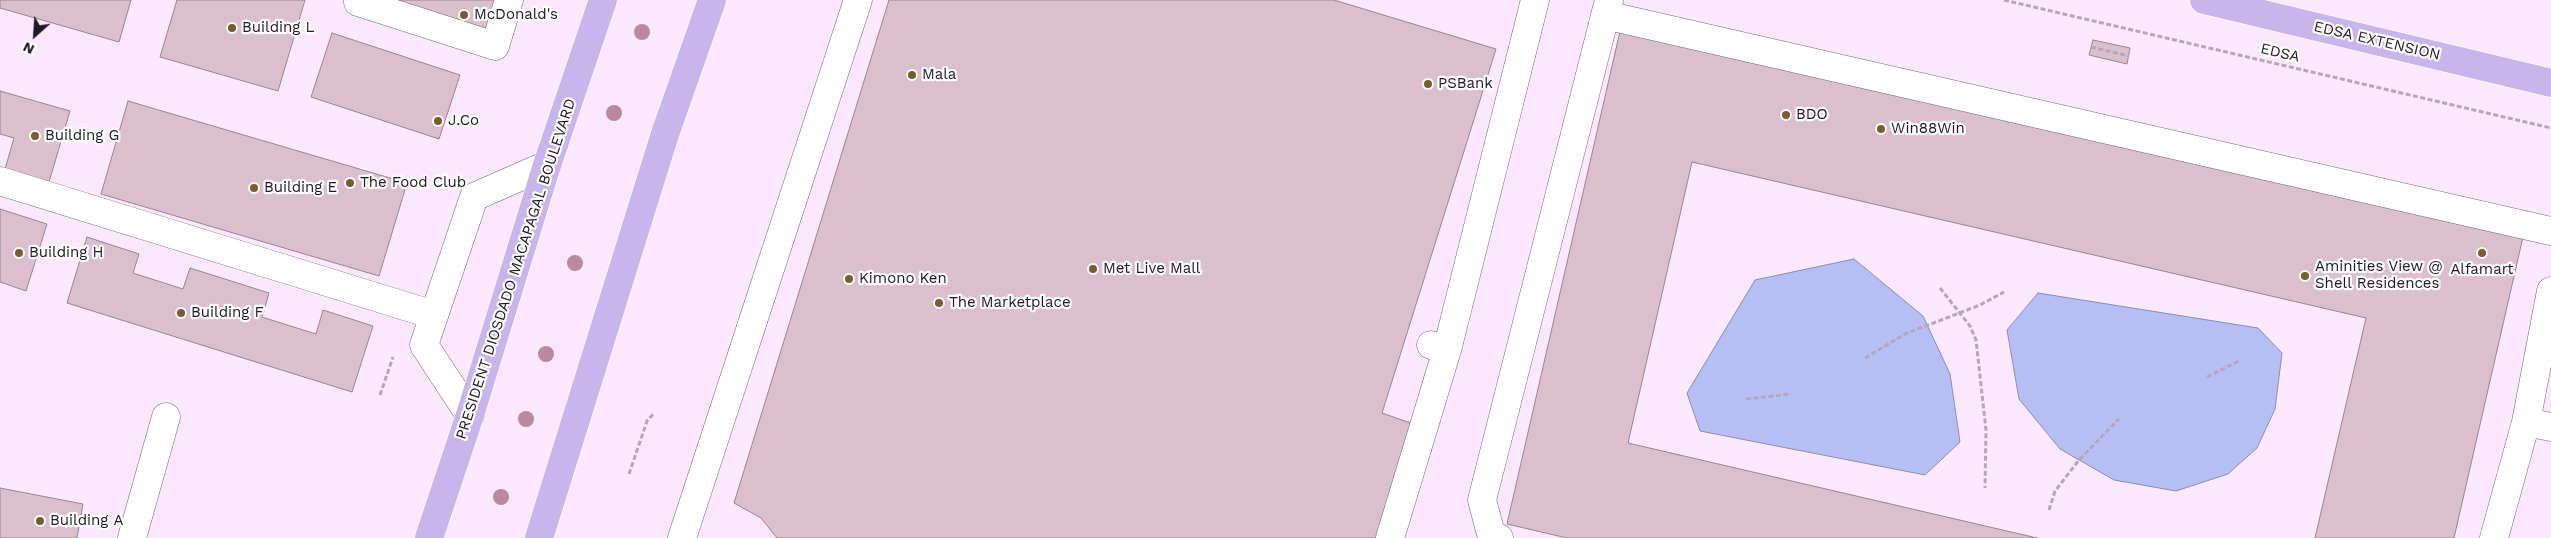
<!DOCTYPE html>
<style>
body{margin:0}
#map{position:relative;width:2551px;height:538px;overflow:hidden;background:#fce8fe;font-family:"Work Sans",sans-serif}
canvas{display:block}
.north{position:absolute;left:10px;top:10px;width:50px;height:50px;-webkit-text-stroke:4px #fdfdfd;paint-order:stroke;rotate:206deg;font-size:14px;font-weight:700;line-height:20px;text-align:center;color:#201921}
.north::after{content:'';display:block;margin:auto;width:18px;height:22px;background:#201921;clip-path:polygon(50% 0,100% 100%,50% 72%,0 100%)}
</style>
<div id="map">
<canvas width="2551" height="538"></canvas>
<div class="north">N</div>
</div>
<script>
const c = document.querySelector('canvas').getContext('2d');
c.lineJoin = 'round';
function fillPath(path, color) { c.fillStyle = color; c.fill(path, 'evenodd'); }
const toPath = rows => new Path2D(rows.map(r => 'M' + r).join(''));
function strokePath(path, color, width, dash) { c.strokeStyle = color; c.lineWidth = width; c.lineCap = dash ? 'butt' : 'round'; c.setLineDash(dash || []); c.stroke(path); }
function label(font, color, halo, rows, align = 'center') {
  c.font = font + ' "Work Sans",sans-serif'; c.lineWidth = 4.5; c.setLineDash([]); c.textBaseline = 'middle'; c.strokeStyle = halo; c.fillStyle = color; for (const [text, x, y, turn = 0] of rows) {
    c.save(); c.translate(x, y); c.rotate((+turn || 0) * Math.PI / 180); c.textAlign = isNaN(turn) ? turn : align; if (halo) c.strokeText(text, 0, 0); c.fillText(text, 0, 0); c.restore();
  }
}
const water = toPath([
 [1854,259,1923,316,1950,374,1960,442,1925,475,1700,431,1687,393,1755,280,1854,259],
 [2038,293,2258,328,2282,353,2275,409,2257,448,2228,474,2176,491,2114,480,2060,449,2019,399,2007,330,2038,293]
]);
fillPath(water, '#b5bff5');
strokePath(water, '#888db5', 1);
const building = toPath([
 [0,0,131,0,119,42,0,8,0,0],
 [177,0,305,0,278,91,160,57,177,0],
 [387,0,496,0,487,31,387,0],
 [889,0,1334,0,1496,49,1382,413,1422,427,1386,538,777,538,761,518,734,503,889,0],
 [1621,27,2523,237,2454,538,2315,538,2366,318,1692,162,1628,443,2037,538,1567,538,1507,524,1621,27],
 [332,33,460,75,439,139,311,97,332,33],
 [2093,40,2130,48,2127,64,2089,55,2093,40],
 [0,91,70,111,49,182,5,169,14,138,0,134,0,91],
 [128,101,407,183,379,276,101,194,128,101],
 [0,209,47,224,26,291,0,282,0,209],
 [87,237,139,254,133,273,183,289,190,268,269,293,262,317,316,334,323,310,373,326,352,392,67,303,87,237],
 [0,488,83,504,77,538,0,538,0,488]
]);
fillPath(building, '#dbbfcd');
strokePath(building, '#9c8390', 1);
const minor = toPath([
 [359,0,358,2,495,46,509,0],
 [1605,15,2551,231],
 [0,181,434,315],
 [1431,345,1447,350,1535,0],
 [470,415,424,345,474,197,547,165],
 [2526,422,2551,427],
 [132,538,166,417],
 [682,538,858,0],
 [1390,538,1447,350],
 [1499,538,1491,534,1482,500,1609,0],
 [2494,538,2526,422,2551,291]
]);
const major = toPath([
 [2204,0,2551,83],
 [429,538,470,415,547,165,603,0],
 [539,538,665,134,712,0]
]);
strokePath(minor, '#766578', 29);
strokePath(major, '#fff', 29);
strokePath(toPath([
 [2004,0,2551,128],
 [2091,47,2129,56],
 [1940,288,1970,326,1976,340,1986,430,1985,488],
 [1865,358,1905,334,1980,305,2004,292],
 [2207,377,2239,361],
 [380,395,393,357],
 [1746,399,1791,394],
 [629,474,647,421,654,413],
 [2049,510,2055,491,2079,460,2119,419]
]), '#b6a6b8', 3, [5, 2.5]);
strokePath(minor, '#fff', 28);
strokePath(major, '#c8b5eb', 28);
c.fillStyle = '#bc889b';
for (const [x, y] of [
 [642,32],
 [614,113],
 [575,263],
 [546,354],
 [526,419],
 [501,497]
]) { c.beginPath(); c.arc(x, y, 8, 0, 2 * Math.PI); c.fill(); }
for (const [x, y, r, color] of [
 [464,15,5,"#785d2f"],
 [232,28,5,"#785d2f"],
 [912,75,5,"#785d2f"],
 [1428,84,5,"#785d2f"],
 [1786,115,5,"#785d2f"],
 [438,121,5,"#785d2f"],
 [1881,129,5,"#785d2f"],
 [35,136,5,"#785d2f"],
 [350,183,5,"#785d2f"],
 [254,188,5,"#785d2f"],
 [19,253,5,"#785d2f"],
 [2482,253,5,"#785d2f"],
 [1093,269,5,"#785d2f"],
 [2305,276,5,"#785d2f"],
 [849,279,5,"#785d2f"],
 [939,303,5,"#785d2f"],
 [181,313,5,"#785d2f"],
 [40,521,5,"#785d2f"]
]) { const dot = new Path2D(); dot.arc(x, y, r, 0, 2 * Math.PI); c.fillStyle = color; c.fill(dot); strokePath(dot, '#fdfdfd', 2); }
label('15px', '#201921', '#fdfdfd', [
 ["McDonald's",474,15],
 ["Building L",242,28],
 ["Mala",922,75],
 ["PSBank",1438,84],
 ["BDO",1796,115],
 ["J.Co",448,121],
 ["Win88Win",1891,129],
 ["Building G",45,136],
 ["The Food Club",360,183],
 ["Building E",264,188],
 ["Building H",29,253],
 ["Aminities View @",2315,267],
 ["Shell Residences",2315,284],
 ["Met Live Mall",1103,269],
 ["Alfamart",2482,270,"center"],
 ["Kimono Ken",859,279],
 ["The Marketplace",949,303],
 ["Building F",191,313],
 ["Building A",50,521]
], 'left');
label('15px', '#201921', '#fdfdfd', [
 ["EDSA EXTENSION",2377,41,13],
 ["EDSA",2280,53,13],
 ["PRESIDENT DIOSDADO MACAPAGAL BOULEVARD",516,269,-72]
]);
</script>
